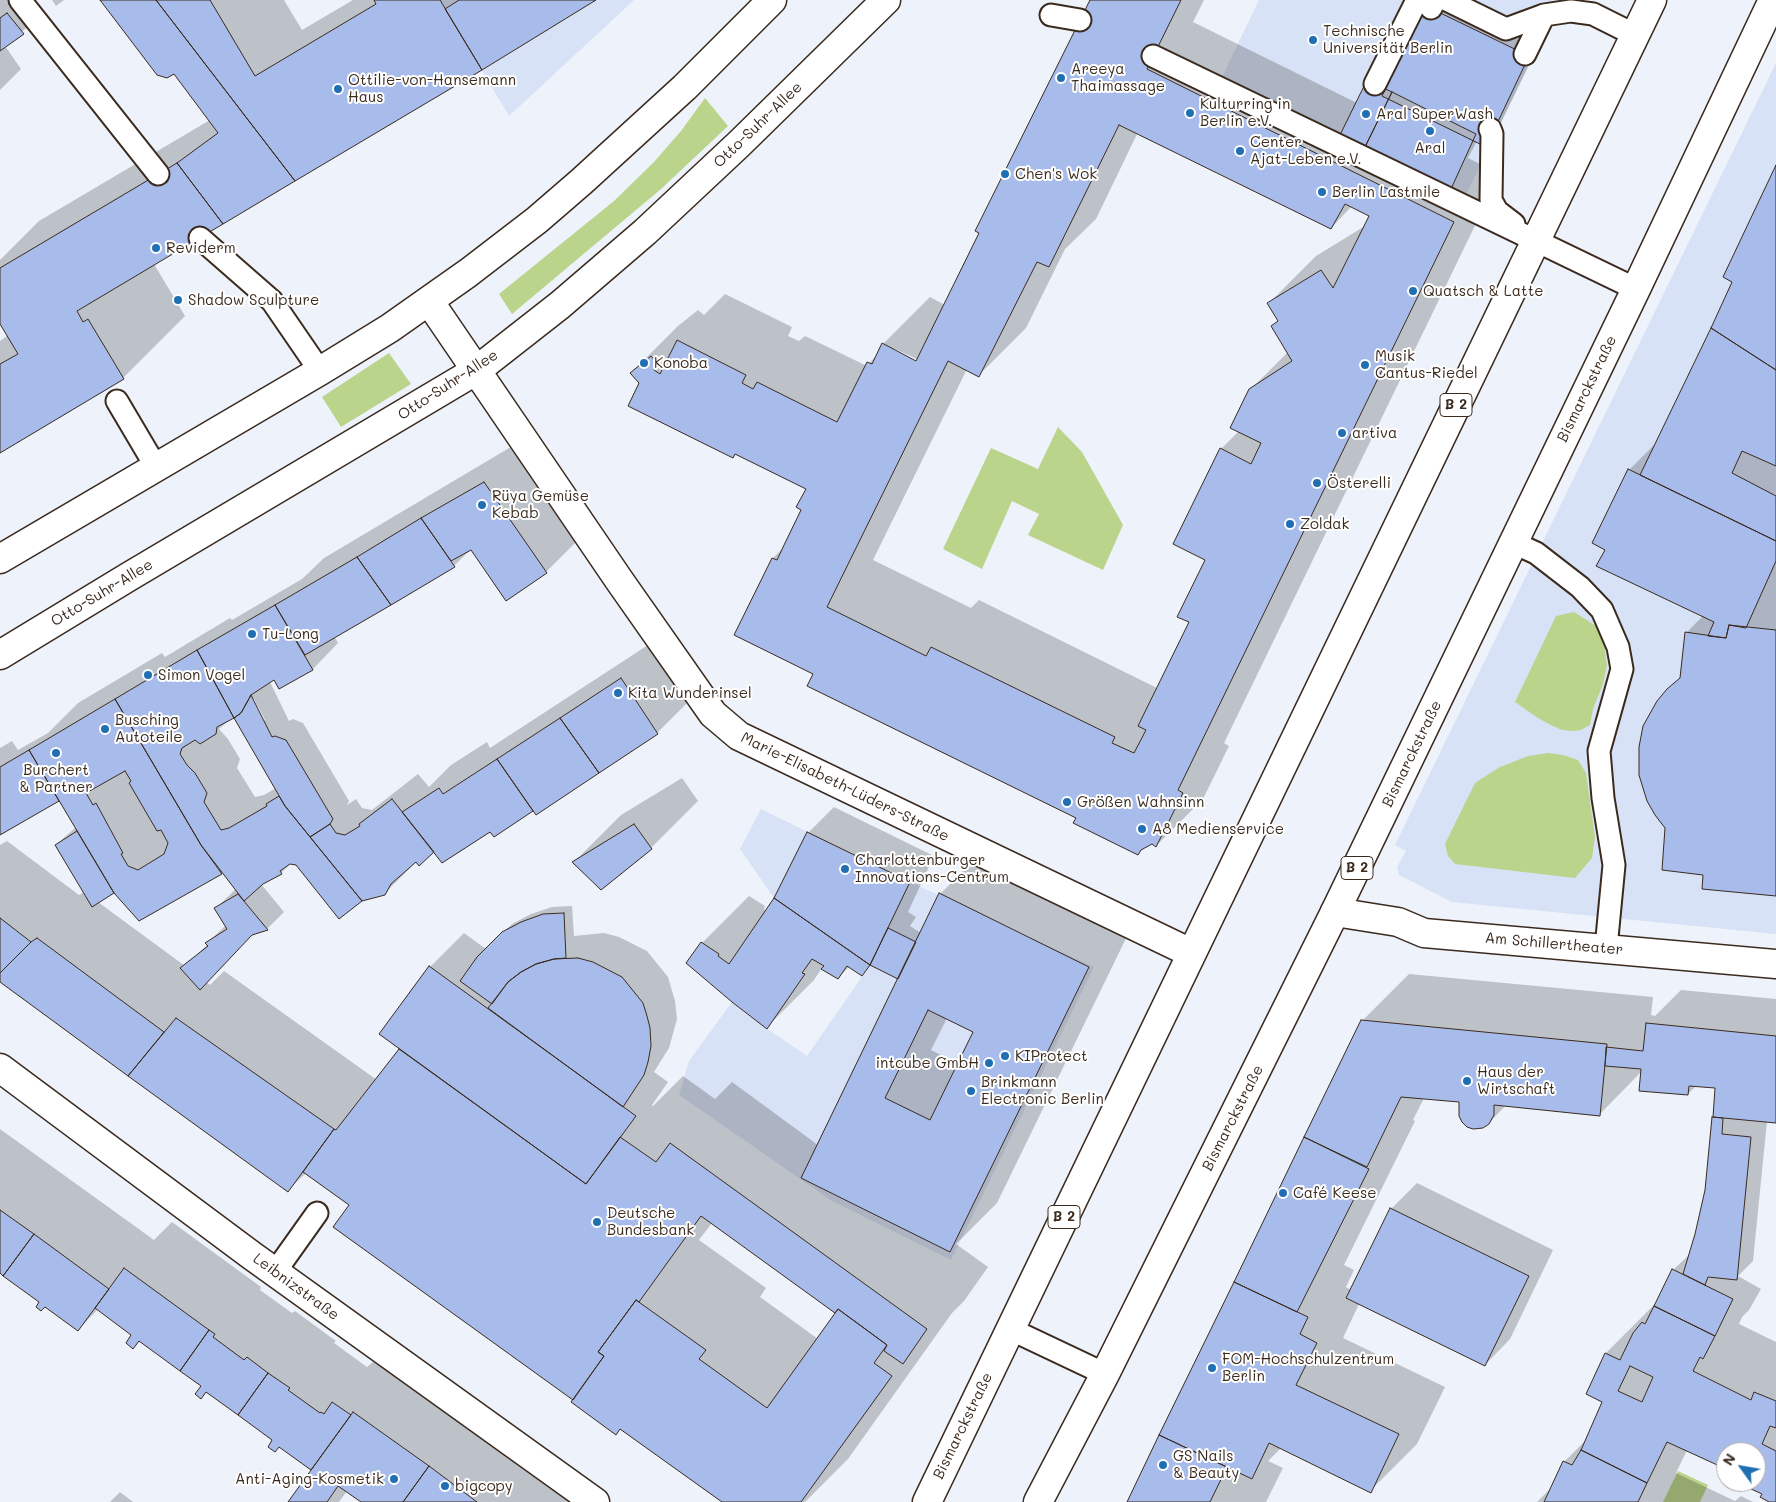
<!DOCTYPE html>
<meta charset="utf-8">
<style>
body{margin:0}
#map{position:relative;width:1776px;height:1502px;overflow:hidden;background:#edf2fb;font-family:Mali,sans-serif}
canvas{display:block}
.north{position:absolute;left:1716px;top:1442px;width:50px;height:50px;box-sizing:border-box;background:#fff;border:1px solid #b1aaa5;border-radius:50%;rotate:302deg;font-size:14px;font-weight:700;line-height:20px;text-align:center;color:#3b2a1e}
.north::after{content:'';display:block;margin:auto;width:18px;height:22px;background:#1f6fb2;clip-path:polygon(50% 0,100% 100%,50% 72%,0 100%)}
</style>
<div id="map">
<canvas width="1776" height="1502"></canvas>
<div class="north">N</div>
</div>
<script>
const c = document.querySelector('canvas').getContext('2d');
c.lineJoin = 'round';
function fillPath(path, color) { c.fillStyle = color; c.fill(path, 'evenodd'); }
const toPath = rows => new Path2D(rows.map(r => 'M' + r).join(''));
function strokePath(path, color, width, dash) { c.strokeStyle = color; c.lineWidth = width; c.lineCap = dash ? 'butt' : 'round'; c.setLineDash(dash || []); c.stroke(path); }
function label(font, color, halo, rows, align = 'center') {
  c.font = font + ' Mali,sans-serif'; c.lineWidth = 4; c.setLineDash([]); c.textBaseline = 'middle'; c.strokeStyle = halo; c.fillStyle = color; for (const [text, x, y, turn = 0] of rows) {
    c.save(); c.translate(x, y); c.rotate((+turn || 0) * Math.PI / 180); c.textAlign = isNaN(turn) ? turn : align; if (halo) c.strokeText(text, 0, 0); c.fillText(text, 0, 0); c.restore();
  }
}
fillPath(toPath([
 [440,0,634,0,509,116],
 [1259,0,1561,0,1465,197,1221,79],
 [1776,63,1776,934,1452,902,1399,875,1397,867,1406,851,1395,845],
 [761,809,910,882,1094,967,951,1260,832,1201,679,1095,689,1061,732,1002,750,1017,807,1056,870,965,774,898,740,849]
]), '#d8e2f6');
fillPath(toPath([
 [705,98,728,126,661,189,512,314,499,294,614,201,654,162,681,131],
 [389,353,411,384,341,427,322,397],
 [1058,427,1082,452,1123,525,1103,570,1028,535,1039,514,1012,501,982,569,943,549,991,448,1038,469],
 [1574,612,1596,626,1604,644,1607,665,1603,684,1593,709,1590,725,1581,730,1572,731,1562,730,1551,725,1538,718,1515,702,1556,616],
 [1548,753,1563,755,1578,760,1586,773,1595,837,1592,858,1575,878,1455,864,1448,856,1445,844,1475,783,1500,767,1528,756],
 [1678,1471,1708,1485,1700,1502,1663,1502]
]), '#bbd48b');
fillPath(toPath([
 [0,0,12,0,31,24,5,46,21,69,0,90],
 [52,0,64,0,56,6],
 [102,0,284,0,302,30,353,0,593,0,154,264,185,316,123,378,0,451,0,341,8,335,0,321,0,260,39,221,210,120,174,72],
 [1091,0,1204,0,1193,22,1357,103,1376,72,1392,80,1439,0,1537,48,1494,137,1477,141,1468,158,1500,174,1224,743,1229,746,1203,799,1156,846,1152,843,1145,846,1138,853,1077,818,815,674,735,635,773,558,785,546,803,509,807,489,736,453,733,456,641,382,631,373,678,326,698,310,704,315,725,294,792,327,788,336,799,341,805,336,867,366,880,351,883,344,930,297,945,305],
 [1138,132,1331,228,1352,206,1370,215,1365,226,1316,256,1269,303,1279,320,1273,326,1288,352,1250,390,1239,431,1221,449,1207,559,1190,622,1157,688,979,600,971,608,873,560,967,369,979,375,1026,328,1065,249,1096,219],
 [895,349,923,362,921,365,895,352],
 [1776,170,1776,895,1704,874,1666,828,1667,690,1682,676,1686,633,1703,616,1606,549,1629,470,1655,444,1656,445,1734,282],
 [531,435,593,525,546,572,472,548,454,566,334,636,338,643,313,669,279,687,275,679,270,682,289,721,293,719,303,723,349,801,347,805,356,799,362,808,372,810,418,774,429,787,451,765,487,742,490,748,668,632,704,686,657,733,536,813,533,809,494,835,490,830,434,850,413,863,410,868,384,894,291,863,281,873,261,884,284,912,267,929,253,933,206,982,210,985,224,971,377,1080,402,1049,381,1033,430,967,464,933,486,949,512,924,531,914,552,907,572,906,574,936,604,933,619,937,647,951,668,977,675,1001,677,1019,669,1048,654,1072,668,1082,652,1105,653,1106,683,1076,715,1099,732,1082,818,1145,899,978,872,964,862,975,850,966,838,978,822,968,814,980,767,1027,702,943,749,896,765,906,764,909,766,911,775,898,808,833,834,807,934,856,908,912,916,917,910,926,921,933,940,894,987,847,1135,920,997,1203,956,1244,988,1267,964,1301,952,1313,848,1459,805,1502,724,1502,620,1428,575,1399,350,1205,306,1173,288,1190,0,981,0,845,7,841,79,895,84,892,56,845,76,827,60,799,0,834,0,748,12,741,18,750,48,733,78,703,162,653,165,657,230,618,232,620,302,579,324,558],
 [254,699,265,720,263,721,252,701],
 [234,716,276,788,264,795,255,797,237,768,240,759,228,739,219,729],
 [223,872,236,889,216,908,226,925,207,943,208,944,185,966,98,902,114,892,139,920],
 [947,1018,975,1032,959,1064,931,1050],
 [712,1223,837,1313,818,1339,760,1297,766,1288,699,1240],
 [682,778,698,801,651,848,601,888,574,862,621,815],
 [1409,974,1653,997,1651,1015,1655,1016,1681,990,1776,999,1776,1122,1767,1121,1753,1261,1738,1276,1761,1289,1749,1310,1742,1317,1739,1324,1776,1342,1776,1502,1772,1502,1764,1494,1739,1482,1756,1482,1756,1452,1726,1452,1726,1468,1687,1450,1676,1473,1735,1501,1741,1496,1753,1502,1537,1502,1552,1487,1564,1462,1585,1441,1604,1401,1587,1393,1606,1353,1653,1306,1655,1307,1673,1270,1691,1253,1706,1190,1717,1087,1697,1085,1688,1094,1642,1071,1599,1115,1506,1105,1489,1123,1460,1101,1424,1098,1413,1120,1415,1121,1344,1265,1354,1270,1346,1287,1351,1290,1391,1209,1417,1183,1553,1250,1510,1339,1485,1365,1359,1304,1343,1338,1445,1387,1417,1444,1370,1491,1281,1448,1268,1461,1283,1468,1266,1502,1128,1502,1362,1021],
 [0,1129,154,1240,172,1222,261,1287,260,1290,292,1313,295,1311,336,1341,334,1343,367,1367,380,1356,587,1502,363,1502,347,1491,339,1502,290,1502,313,1470,207,1391,201,1397,202,1386,140,1341,133,1347,133,1335,98,1309,78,1330,0,1272],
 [120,1492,133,1502,110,1502]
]), '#0003');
const building = toPath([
 [100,0,156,0,295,181,223,224,177,163,218,133,174,74,167,78,157,75,100,0],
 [156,0,210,0,255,76,376,4,374,0,440,0,482,70,295,181,156,0],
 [459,0,596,0,482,70,445,9,459,0],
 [1090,0,1181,0,1147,69,1454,222,1178,790,1183,793,1156,847,1152,844,1141,850,1138,855,1073,823,1076,818,807,686,813,674,734,635,772,558,777,560,785,543,801,510,796,507,806,489,735,454,733,458,628,406,639,383,630,373,651,356,657,363,654,370,660,374,677,340,746,375,742,383,753,389,757,382,837,422,867,362,872,364,882,343,916,361,979,233,975,231,1090,0],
 [1119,125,1331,229,1345,204,1369,216,1333,288,1321,270,1267,303,1278,321,1271,326,1292,361,1249,389,1230,428,1261,443,1251,464,1220,448,1173,544,1205,560,1177,617,1189,622,1138,726,1146,730,1134,753,1112,743,1115,737,931,647,926,656,827,607,948,361,979,377,1037,262,1049,267,1119,125],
 [1426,6,1529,56,1486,147,1382,96,1426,6],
 [7,13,24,34,0,51,0,18,7,13],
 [1367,80,1392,92,1365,147,1340,135,1367,80],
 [1392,92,1476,134,1451,189,1365,147,1392,92],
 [177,163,223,224,77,311,83,322,88,319,124,379,0,453,0,364,18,354,0,324,0,268,177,163],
 [1776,165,1776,370,1711,328,1732,282,1723,277,1776,165],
 [1711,328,1776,370,1776,466,1742,451,1732,473,1776,496,1776,541,1640,475,1711,328],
 [1628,469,1776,541,1776,561,1746,628,1729,625,1726,638,1708,636,1714,622,1596,566,1605,550,1592,543,1628,469],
 [484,482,547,573,506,601,471,550,451,561,421,518,484,482],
 [421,518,455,567,391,605,357,557,421,518],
 [357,557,391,605,305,655,275,605,357,557],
 [275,605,313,670,279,689,274,680,251,695,241,713,234,718,197,650,275,605],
 [1729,625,1776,630,1776,896,1702,889,1703,875,1662,870,1665,828,1655,815,1647,801,1639,775,1639,747,1643,726,1657,701,1667,689,1680,678,1685,632,1726,638,1729,625],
 [197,650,234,718,217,727,216,734,200,744,195,740,182,748,180,754,187,765,195,773,207,793,204,802,221,830,229,828,267,806,266,804,279,796,285,806,362,901,339,919,296,865,290,864,280,871,282,874,263,884,244,901,201,845,115,699,197,650],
 [621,678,658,734,599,773,560,718,621,678],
 [251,695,272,737,275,736,286,740,333,819,330,824,310,837,285,806,234,718,241,713,251,695],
 [115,699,201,845,222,874,139,921,114,893,29,750,115,699],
 [125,771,131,781,129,783,157,831,161,830,168,843,164,854,138,870,128,866,121,854,123,853,96,803,93,805,86,793,125,771],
 [560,718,599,773,536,815,497,759,560,718],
 [29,750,59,801,0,835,0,767,29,750],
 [497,759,533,811,494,837,490,832,442,863,402,812,439,788,443,794,497,759],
 [392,799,434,852,419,866,416,862,391,884,385,895,362,901,310,837,330,824,336,833,345,835,360,826,359,824,392,799],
 [634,824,652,849,601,890,572,862,634,824],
 [77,831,114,893,92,907,55,845,77,831],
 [807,832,910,882,870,965,774,898,807,832],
 [939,893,1089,967,950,1252,801,1178,939,893],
 [928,1010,973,1032,930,1120,885,1098,928,1010],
 [238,894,268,930,252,935,200,990,180,968,208,946,205,943,227,929,214,908,238,894],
 [774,898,870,965,862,976,847,966,838,979,821,969,824,966,812,959,802,973,805,974,767,1029,732,1002,686,963,701,942,719,954,718,956,729,964,774,898],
 [564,913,566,958,554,959,536,964,521,972,508,982,492,1004,460,981,477,957,502,932,521,922,543,914,564,913],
 [0,918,31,942,0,973,0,918],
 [888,928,916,942,898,979,870,965,888,928],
 [37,938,164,1032,128,1076,0,982,0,973,31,942,37,938],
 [578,958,593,962,622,977,643,1003,647,1016,650,1028,651,1046,648,1062,644,1075,623,1107,488,1008,508,982,521,972,536,964,554,959,578,958],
 [429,966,636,1116,586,1184,379,1034,429,966],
 [176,1018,334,1129,288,1192,128,1076,176,1018],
 [1361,1020,1607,1044,1600,1116,1494,1105,1494,1115,1489,1124,1483,1128,1473,1129,1467,1127,1462,1122,1459,1116,1459,1102,1401,1097,1367,1167,1304,1137,1361,1020],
 [1646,1023,1776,1036,1776,1123,1713,1117,1715,1088,1689,1086,1688,1095,1639,1091,1641,1069,1605,1066,1606,1047,1643,1051,1646,1023],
 [399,1049,586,1184,620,1137,656,1162,670,1143,927,1329,903,1364,884,1351,887,1345,838,1309,835,1313,701,1216,639,1302,636,1300,598,1352,604,1356,573,1400,333,1227,349,1205,303,1172,334,1129,336,1130,399,1049],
 [1712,1117,1723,1118,1722,1134,1751,1137,1737,1280,1708,1277,1705,1285,1683,1274,1695,1234,1705,1190,1712,1117],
 [1304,1137,1369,1169,1297,1312,1234,1282,1304,1137],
 [1390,1208,1529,1276,1485,1366,1346,1298,1390,1208],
 [0,1210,34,1234,3,1276,0,1273,0,1210],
 [34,1234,109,1289,78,1331,45,1307,41,1311,36,1307,39,1302,3,1276,34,1234],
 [124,1268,209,1330,180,1371,139,1341,133,1349,126,1343,131,1335,95,1308,124,1268],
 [1672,1269,1733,1299,1715,1336,1654,1306,1672,1269],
 [1234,1282,1308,1317,1300,1334,1317,1343,1296,1385,1399,1434,1371,1493,1269,1443,1252,1479,1159,1435,1234,1282],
 [636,1300,706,1350,699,1359,767,1408,838,1309,887,1345,874,1363,892,1376,801,1502,722,1502,620,1429,616,1435,571,1402,604,1356,598,1352,636,1300],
 [1654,1306,1715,1336,1703,1359,1700,1357,1693,1371,1751,1400,1754,1392,1776,1401,1776,1428,1770,1426,1762,1444,1776,1451,1776,1502,1769,1502,1760,1497,1762,1494,1736,1482,1756,1482,1756,1452,1726,1452,1726,1469,1667,1442,1647,1483,1581,1450,1602,1402,1586,1394,1605,1353,1620,1360,1633,1333,1642,1322,1645,1324,1654,1306],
 [1630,1366,1653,1377,1642,1402,1618,1391,1630,1366],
 [209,1330,215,1334,213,1337,244,1360,247,1357,268,1373,238,1415,206,1392,201,1399,195,1394,201,1386,180,1371,209,1330],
 [268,1373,290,1388,288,1390,320,1413,321,1412,324,1414,332,1402,351,1415,311,1470,279,1447,275,1452,268,1447,272,1440,238,1415,268,1373],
 [353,1412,429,1466,403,1502,361,1502,338,1486,327,1502,288,1502,353,1412],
 [1159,1435,1227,1467,1210,1502,1127,1502,1159,1435],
 [1581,1450,1647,1483,1638,1502,1544,1502,1563,1461,1572,1465,1581,1450],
 [429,1466,477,1502,403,1502,429,1466]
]);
fillPath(building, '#a7bceb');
strokePath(building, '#3b2a1e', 1);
const service = toPath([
 [20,0,158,174],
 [1447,0,1506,29,1544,15],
 [1431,8,1435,0],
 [1051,15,1080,20],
 [1525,54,1544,15,1571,11,1593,14,1635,35],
 [1153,56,1636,289],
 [1375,84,1417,0],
 [1490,129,1492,134,1491,200,1497,211,1514,224],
 [200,238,272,301,320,371],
 [117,401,156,467],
 [1514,543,1536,553,1580,587,1602,610,1618,647,1622,669,1599,751,1603,798,1614,865,1606,948],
 [275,1272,317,1213],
 [1010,1329,1105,1374]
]);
const minor = toPath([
 [429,301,619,580,713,714,739,736,1191,953],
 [1335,912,1398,922,1424,933,1776,964]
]);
const tertiary = toPath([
 [0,1068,251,1255,595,1502]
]);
const secondary = toPath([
 [0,559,320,371,390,328,468,273,537,220,581,182,685,87,772,0],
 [0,655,130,576,477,370,560,305,645,232,739,144,886,0]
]);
const primary = toPath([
 [927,1502,1652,0],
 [1038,1502,1105,1374,1335,912,1636,289,1773,0]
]);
strokePath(service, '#3b2a1e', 25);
strokePath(minor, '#3b2a1e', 31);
strokePath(tertiary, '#3b2a1e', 31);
strokePath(secondary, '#3b2a1e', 31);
strokePath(primary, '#3b2a1e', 31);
strokePath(service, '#fff', 21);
strokePath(minor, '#fff', 28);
strokePath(tertiary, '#fff', 28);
strokePath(secondary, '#fff', 28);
strokePath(primary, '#fff', 28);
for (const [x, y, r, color] of [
 [1313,40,5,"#1f6fb2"],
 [1061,78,5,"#1f6fb2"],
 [338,89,5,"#1f6fb2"],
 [1190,113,5,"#1f6fb2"],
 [1366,114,5,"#1f6fb2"],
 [1430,131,5,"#1f6fb2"],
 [1240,151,5,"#1f6fb2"],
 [1005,174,5,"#1f6fb2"],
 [1322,192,5,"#1f6fb2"],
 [156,248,5,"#1f6fb2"],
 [1413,291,5,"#1f6fb2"],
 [178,300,5,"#1f6fb2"],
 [644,363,5,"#1f6fb2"],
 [1365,365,5,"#1f6fb2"],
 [1342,433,5,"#1f6fb2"],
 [1317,483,5,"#1f6fb2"],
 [482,505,5,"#1f6fb2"],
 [1290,524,5,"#1f6fb2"],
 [252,634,5,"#1f6fb2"],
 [148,675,5,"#1f6fb2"],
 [618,693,5,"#1f6fb2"],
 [105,729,5,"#1f6fb2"],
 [56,753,5,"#1f6fb2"],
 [1067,802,5,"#1f6fb2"],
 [1142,829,5,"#1f6fb2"],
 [845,869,5,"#1f6fb2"],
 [1005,1056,5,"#1f6fb2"],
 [989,1063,5,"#1f6fb2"],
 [1467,1081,5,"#1f6fb2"],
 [971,1091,5,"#1f6fb2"],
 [1283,1193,5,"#1f6fb2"],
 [597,1222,5,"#1f6fb2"],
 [1212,1368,5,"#1f6fb2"],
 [1163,1465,5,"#1f6fb2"],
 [394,1479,5,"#1f6fb2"],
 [445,1486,5,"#1f6fb2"]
]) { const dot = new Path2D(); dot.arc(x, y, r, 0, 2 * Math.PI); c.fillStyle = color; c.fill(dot); strokePath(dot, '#fff', 2); }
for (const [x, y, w] of [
 [1456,405,32],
 [1357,868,32],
 [1064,1217,32]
]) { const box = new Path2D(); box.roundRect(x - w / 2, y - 11.5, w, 23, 4); c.fillStyle = '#fff'; c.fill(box); strokePath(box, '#3b2a1e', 1); }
label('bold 14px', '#3b2a1e', null, [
 ["B 2",1456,405],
 ["B 2",1357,868],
 ["B 2",1064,1217]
]);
label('15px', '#3b2a1e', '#fff', [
 ["Technische",1323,31],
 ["Universität Berlin",1323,48],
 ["Areeya",1071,69],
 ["Thaimassage",1071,86],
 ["Ottilie-von-Hansemann",348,80],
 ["Haus",348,97],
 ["Kulturring in",1200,104],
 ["Berlin e.V.",1200,121],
 ["Aral SuperWash",1376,114],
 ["Center",1250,142],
 ["Ajat-Leben e.V.",1250,159],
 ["Aral",1430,148,"center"],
 ["Chen's Wok",1015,174],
 ["Berlin Lastmile",1332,192],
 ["Reviderm",166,248],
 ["Quatsch & Latte",1423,291],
 ["Shadow Sculpture",188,300],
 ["Musik",1375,356],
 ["Cantus-Riedel",1375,373],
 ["Konoba",654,363],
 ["artiva",1352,433],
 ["Österelli",1327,483],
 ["Rüya Gemüse",492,496],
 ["Kebab",492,513],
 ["Zoldak",1300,524],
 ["Tu-Long",262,634],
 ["Simon Vogel",158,675],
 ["Kita Wunderinsel",628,693],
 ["Busching",115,720],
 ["Autoteile",115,737],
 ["Burchert",56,770,"center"],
 ["& Partner",56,787,"center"],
 ["Größen Wahnsinn",1077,802],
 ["A8 Medienservice",1152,829],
 ["Charlottenburger",855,860],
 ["Innovations-Centrum",855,877],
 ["KIProtect",1015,1056],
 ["intcube GmbH",979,1063,"right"],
 ["Haus der",1477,1072],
 ["Wirtschaft",1477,1089],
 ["Brinkmann",981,1082],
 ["Electronic Berlin",981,1099],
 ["Café Keese",1293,1193],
 ["Deutsche",607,1213],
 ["Bundesbank",607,1230],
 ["FOM-Hochschulzentrum",1222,1359],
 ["Berlin",1222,1376],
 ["GS Nails",1173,1456],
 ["& Beauty",1173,1473],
 ["Anti-Aging-Kosmetik",384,1479,"right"],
 ["bigcopy",455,1486]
], 'left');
label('15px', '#3b2a1e', '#fff', [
 ["Otto-Suhr-Allee",758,125,-44],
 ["Otto-Suhr-Allee",448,385,-33],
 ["Bismarckstraße",1587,389,-64],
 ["Otto-Suhr-Allee",102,593,-31],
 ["Bismarckstraße",1412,754,-64],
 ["Marie-Elisabeth-Lüders-Straße",845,787,26],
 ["Am Schillertheater",1554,944,5],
 ["Bismarckstraße",1233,1118,-63],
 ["Leibnizstraße",296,1287,36],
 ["Bismarckstraße",963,1426,-64]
]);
</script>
